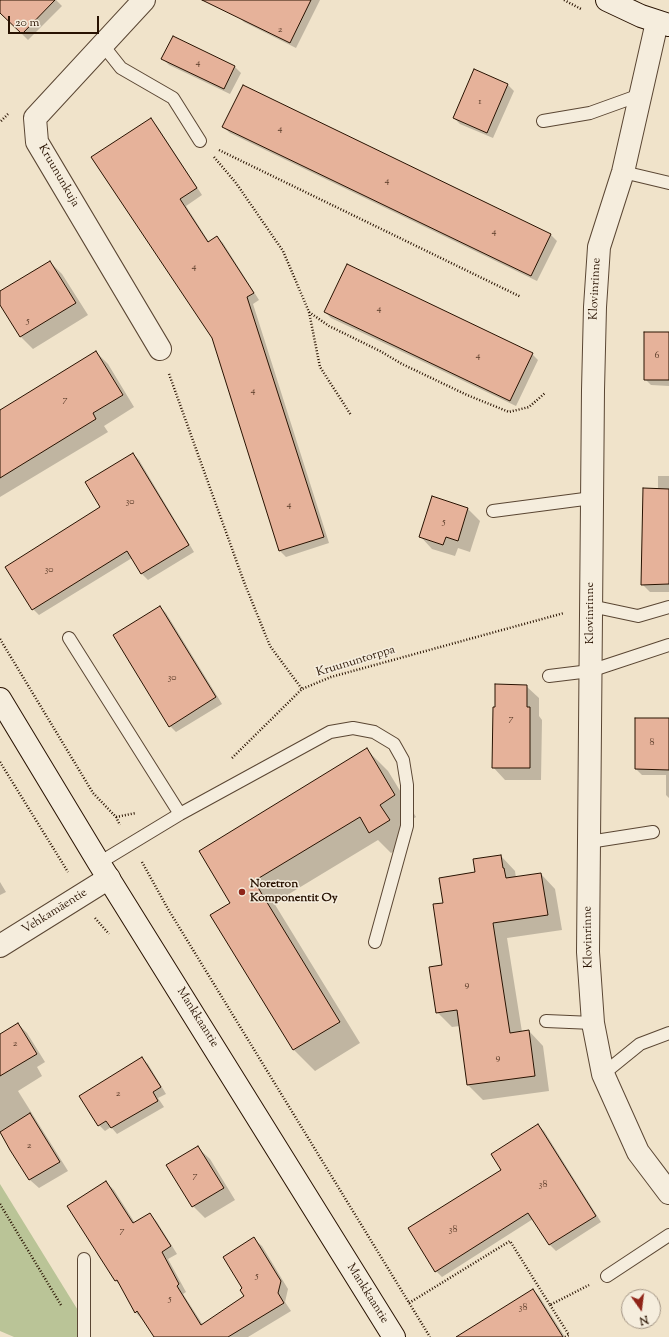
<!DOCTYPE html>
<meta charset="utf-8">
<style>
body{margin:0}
#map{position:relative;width:669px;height:1337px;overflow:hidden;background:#f0e3ca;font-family:"Sorts Mill Goudy",serif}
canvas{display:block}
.north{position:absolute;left:621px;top:1289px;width:40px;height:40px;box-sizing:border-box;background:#f5eddd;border:1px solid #a39585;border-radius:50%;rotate:166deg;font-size:11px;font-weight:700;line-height:16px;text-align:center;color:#281201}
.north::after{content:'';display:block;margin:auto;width:14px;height:18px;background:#8f2418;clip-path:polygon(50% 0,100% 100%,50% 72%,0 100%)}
.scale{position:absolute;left:8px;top:16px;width:91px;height:18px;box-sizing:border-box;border:2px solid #281201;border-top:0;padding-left:5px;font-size:12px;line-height:14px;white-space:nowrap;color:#281201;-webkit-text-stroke:3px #f5eddd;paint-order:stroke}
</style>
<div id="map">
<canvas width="669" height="1337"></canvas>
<div class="north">N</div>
<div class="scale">20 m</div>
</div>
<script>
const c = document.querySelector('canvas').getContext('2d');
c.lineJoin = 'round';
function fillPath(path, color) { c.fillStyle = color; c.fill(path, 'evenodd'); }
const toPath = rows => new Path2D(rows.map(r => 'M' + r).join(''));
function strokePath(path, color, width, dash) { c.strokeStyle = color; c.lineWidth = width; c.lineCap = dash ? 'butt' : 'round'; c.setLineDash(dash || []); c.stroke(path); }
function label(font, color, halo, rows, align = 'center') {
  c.font = font + ' "Sorts Mill Goudy",serif'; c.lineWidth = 3; c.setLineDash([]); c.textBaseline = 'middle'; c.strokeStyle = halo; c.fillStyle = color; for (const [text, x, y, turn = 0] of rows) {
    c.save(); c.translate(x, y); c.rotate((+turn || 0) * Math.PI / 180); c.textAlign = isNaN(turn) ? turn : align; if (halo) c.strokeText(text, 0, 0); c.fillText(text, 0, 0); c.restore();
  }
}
fillPath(toPath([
 [0,1184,79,1312,79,1337,14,1337,0,1331]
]), '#bac497');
fillPath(toPath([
 [0,0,56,0,62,6,28,40,0,12],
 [246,0,320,0,296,48,244,22,238,16],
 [173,38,235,67,241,73,230,94,169,65,163,59],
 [508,85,514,91,493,138,460,124,454,118],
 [151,120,157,126,202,195,186,206,209,242,217,237,223,243,259,300,253,304,329,543,286,557,280,551],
 [223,127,551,235,557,241,537,281,230,133],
 [50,262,62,274,88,315,33,349,21,337,0,303,0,292],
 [325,312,532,354,538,360,516,406,331,318],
 [669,333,669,386,651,385,645,379],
 [96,352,108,364,134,407,104,426,108,432,0,497,0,411],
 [133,454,139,460,194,552,148,580,142,574,132,558,39,615,33,609,101,507],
 [658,476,669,476,669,592,650,592,642,584,658,489],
 [432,497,468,509,480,521,470,552,458,548,455,556,432,549,420,536],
 [160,607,166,613,222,704,176,732,170,726],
 [526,686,539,698,539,716,542,720,541,780,505,780,493,767,496,708],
 [669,719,669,798,666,795,666,775,642,775,636,769],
 [366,749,388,771,416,817,400,826,410,842,391,853,378,840,274,903,360,1043,315,1071,294,1050,231,903],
 [501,856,515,871,516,878,541,874,555,889,562,930,507,938,522,1032,529,1031,543,1046,549,1091,483,1100,468,1085,460,1026,452,1027,437,1012,443,966,444,904,476,873],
 [0,882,6,892,0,895],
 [18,1024,27,1033,45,1062,37,1067,42,1076,18,1091,68,1171,39,1188,30,1180,0,1132,0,1035],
 [142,1058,148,1064,166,1094,158,1098,164,1107,117,1134,111,1127,105,1131,99,1125],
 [538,1125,544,1131,601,1222,556,1251,550,1245,533,1219,442,1277,436,1271,409,1229,503,1170],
 [197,1147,210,1159,235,1200,205,1218,193,1206],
 [106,1182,114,1190,135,1223,150,1214,157,1222,177,1254,168,1259,186,1292,183,1294,203,1325,246,1297,244,1288,254,1239,262,1246,288,1289,285,1302,291,1311,248,1337,155,1337,143,1320,135,1312,122,1287,115,1280],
 [533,1290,539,1296,565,1337,478,1337]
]), '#0003');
const building = toPath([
 [0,0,55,0,22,34,0,13,0,0],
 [202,0,311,0,290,43,202,0],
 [173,36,235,66,224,89,161,59,173,36],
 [474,69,508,84,487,133,453,118,474,69],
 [243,85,551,234,531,276,222,127,243,85],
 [151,118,197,188,180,199,208,242,217,236,254,293,247,297,324,537,279,551,212,338,91,157,151,118],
 [50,261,76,303,20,337,0,305,0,291,50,261],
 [347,264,533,353,510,401,324,312,347,264],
 [644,332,669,332,669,380,644,380,644,332],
 [96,351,123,395,93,413,96,419,0,478,0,410,96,351],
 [133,453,189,545,141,574,127,551,32,610,5,567,100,507,85,482,133,453],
 [643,488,669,489,669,584,641,585,643,488],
 [432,496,468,508,458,541,446,537,443,545,419,537,432,496],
 [160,606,216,697,169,727,113,635,160,606],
 [495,684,527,685,527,707,530,707,530,768,492,768,493,707,495,707,495,684],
 [635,718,669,718,669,770,635,769,635,718],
 [367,748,395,795,380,805,390,820,369,833,360,817,254,881,340,1022,293,1050,210,915,230,903,199,851,367,748],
 [501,855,503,868,504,868,506,878,541,873,548,915,493,923,510,1033,529,1030,535,1076,467,1085,457,1010,436,1013,429,967,442,965,433,904,443,903,439,878,475,872,473,859,501,855],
 [18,1023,37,1054,0,1076,0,1034,18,1023],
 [142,1057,161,1087,153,1092,158,1101,111,1128,106,1121,98,1126,79,1096,142,1057],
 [30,1113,60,1162,29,1180,10,1150,0,1132,30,1113],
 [538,1124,596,1216,549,1245,528,1213,435,1272,408,1228,501,1170,491,1154,538,1124],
 [198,1146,224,1188,192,1207,166,1165,198,1146],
 [106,1181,133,1223,150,1213,171,1246,162,1252,179,1284,177,1286,201,1325,244,1296,240,1290,242,1288,223,1257,254,1237,281,1281,278,1293,284,1303,228,1337,154,1337,137,1311,135,1313,117,1280,115,1281,67,1206,106,1181],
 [533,1289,563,1337,456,1337,533,1289]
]);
fillPath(building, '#e6b29a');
strokePath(building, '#281201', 1);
const lane = toPath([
 [102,44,121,68,173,98,200,141],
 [543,121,590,113,640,95],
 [623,172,669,183],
 [493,511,592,498],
 [591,606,638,616,669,607],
 [69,638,180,814],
 [549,676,590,671,669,645],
 [589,842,653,832],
 [99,863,180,814,330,732,353,728,374,732,394,744,403,760,407,785,407,826,375,942],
 [546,1021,593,1023],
 [603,1074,640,1044,669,1033],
 [84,1259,84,1337],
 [607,1276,669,1235]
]);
const street = toPath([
 [144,0,35,118,37,142,160,349],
 [657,22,623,172,599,247,595,307,593,390,588,952,593,1023,603,1074,638,1152,669,1193],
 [0,946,109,878]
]);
const secondary = toPath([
 [607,0,641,16,669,25],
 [0,699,99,863,394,1337]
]);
strokePath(lane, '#5a4633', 14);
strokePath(street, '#5a4633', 24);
strokePath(secondary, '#281201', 24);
strokePath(toPath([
 [564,0,581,9],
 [1,121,8,114],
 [219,150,521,297],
 [214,157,236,183,283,251,309,312,329,326,380,351,402,364,467,395,509,412,529,407,545,393],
 [309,312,320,367,351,415],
 [169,374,244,582,270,646,302,689],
 [0,639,93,793,116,817,120,825],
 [232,758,302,689,331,677,564,613],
 [0,762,68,872],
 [116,817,136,813],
 [142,862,168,909,430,1337],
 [95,918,109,934],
 [0,1204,61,1305],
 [409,1303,510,1241,550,1305,589,1285],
 [550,1305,569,1335,565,1337]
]), '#281201', 2.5, [1, 2]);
strokePath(lane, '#f5eddd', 12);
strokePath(street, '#f5eddd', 22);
strokePath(secondary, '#f5eddd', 22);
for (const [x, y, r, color] of [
 [242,892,4,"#8f2418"]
]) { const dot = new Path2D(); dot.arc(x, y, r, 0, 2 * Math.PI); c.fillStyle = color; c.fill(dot); strokePath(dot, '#f5eddd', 1.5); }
label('10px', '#583a27', null, [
 ["2",280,30],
 ["4",198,63],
 ["1",480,102],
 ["4",280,129],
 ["4",387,181],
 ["4",494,232],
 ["4",194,267],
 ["4",379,309],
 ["5",28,321],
 ["4",478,356],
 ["6",657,356],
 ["4",253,391],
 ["7",65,400],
 ["30",130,502],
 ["4",289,505],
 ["5",444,522],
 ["30",49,570],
 ["30",172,678],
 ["7",511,719],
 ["8",652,743],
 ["9",467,985],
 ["2",15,1044],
 ["9",498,1058],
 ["2",118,1094],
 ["2",29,1146],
 ["7",195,1176],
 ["38",543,1185],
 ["38",453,1230],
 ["7",122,1231],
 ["5",257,1276],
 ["5",170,1299],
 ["38",523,1308]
]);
label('12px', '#281201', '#f5eddd', [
 ["Kruununkuja",58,176,60],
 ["Klovinrinne",596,289,-87],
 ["Klovinrinne",591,613,-90],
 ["Kruununtorppa",356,662,-17],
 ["Vehkamäentie",55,912,-32],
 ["Klovinrinne",589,937,-91],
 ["Mankkaantie",197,1018,58],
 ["Mankkaantie",367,1294,58]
]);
label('bold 12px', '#281201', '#f5eddd', [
 ["Noretron",250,885],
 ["Komponentit Oy",250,899]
], 'left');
</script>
